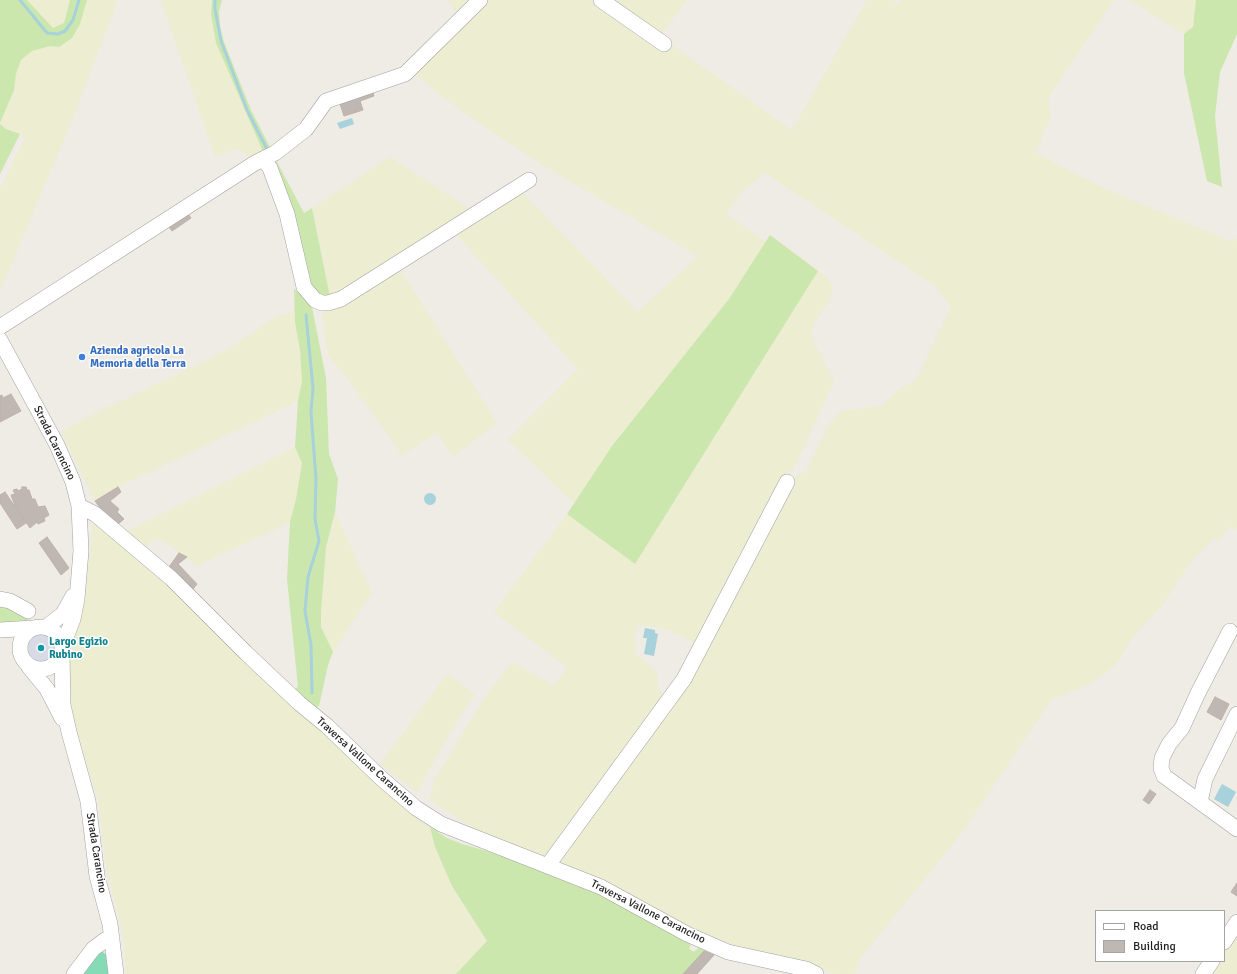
<!DOCTYPE html>
<style>
body{margin:0}
#map{position:relative;width:1237px;height:974px;overflow:hidden;background:#efebe5;font-family:Signika,sans-serif}
canvas{display:block}
.legend{position:absolute;left:1095px;top:910px;width:130px;height:52px;box-sizing:border-box;background:#fff;border:1px solid #a5a5a5;margin:0;padding:5px 7px;list-style:none;font-size:12px;color:#1e1e1e}
.legend li{display:flex;align-items:center;gap:8px;height:20px}
.legend b{width:20px;border:1px solid #a5a5a5}
</style>
<div id="map">
<canvas width="1237" height="974"></canvas>
<ul class="legend">
<li><b style="height:5px;background:#fff"></b>Road</li>
<li><b style="height:11px;background:#bfb7b1"></b>Building</li>
</ul>
</div>
<script>
const c = document.querySelector('canvas').getContext('2d');
c.lineJoin = 'round';
function fillPath(path, color) { c.fillStyle = color; c.fill(path, 'evenodd'); }
const toPath = rows => new Path2D(rows.map(r => 'M' + r).join(''));
function strokePath(path, color, width, dash) { c.strokeStyle = color; c.lineWidth = width; c.lineCap = dash ? 'butt' : 'round'; c.setLineDash(dash || []); c.stroke(path); }
function label(font, color, halo, rows, align = 'center') {
  c.font = font + ' Signika,sans-serif'; c.lineWidth = 3; c.setLineDash([]); c.textBaseline = 'middle'; c.strokeStyle = halo; c.fillStyle = color; for (const [text, x, y, turn = 0] of rows) {
    c.save(); c.translate(x, y); c.rotate((+turn || 0) * Math.PI / 180); c.textAlign = isNaN(turn) ? turn : align; if (halo) c.strokeText(text, 0, 0); c.fillText(text, 0, 0); c.restore();
  }
}
fillPath(toPath([
 [27,0,70,0,64,23,53,28],
 [87,0,118,0,74,116,0,291,0,189,25,138,20,134,6,129,0,123,14,90,16,74,21,60,32,51,50,46,59,47],
 [161,0,212,0,211,14,216,43,264,154,250,158,237,148,215,157],
 [448,0,473,0,458,15],
 [484,0,594,0,599,4,600,9,605,12,611,12,668,51,672,45,792,130,867,0,892,0,899,5,902,0,1114,0,1048,98,1051,115,1036,153,1101,187,1233,242,1237,238,1237,530,1230,526,1219,541,1214,538,1189,564,1164,603,1133,637,1115,666,1088,685,1052,699,961,834,862,956,854,974,835,974,785,957,732,944,705,934,556,863,731,603,795,477,806,472,829,424,838,413,850,410,881,406,901,388,916,380,951,307,935,286,765,173,741,193,726,214,766,242,729,299,612,446,574,503,508,440,578,369,453,231,520,190,638,312,698,256,544,166,461,111,413,73],
 [607,0,687,0,659,37],
 [1129,0,1196,0,1193,27,1184,34],
 [390,157,473,211,449,222,448,226,330,297,312,208],
 [398,266,497,423,453,457,437,433,402,455,347,378,329,356,327,350,322,309],
 [818,271,827,277,833,287,830,299,813,325,812,338,834,382,792,472,788,471,698,646,684,637,663,628,636,625,635,653,649,664,657,673,657,685,663,695,546,858,483,835,429,799,435,779,485,697,512,662,555,686,567,667,494,612,567,514,635,564],
 [295,311,302,381,298,401,118,487,95,501,62,434,64,430,90,416,229,349,277,316],
 [295,447,302,463,296,499,290,522,197,566,167,543,159,539,151,541,145,546,125,532],
 [335,512,372,593,333,652,321,627,321,612,326,547],
 [97,522,119,539,411,814,430,827,435,847,452,886,487,942,456,974,126,974,123,935,107,872,98,799,71,715,68,664,84,606,93,523],
 [447,674,475,694,454,726,417,792,380,764],
 [1237,929,1237,974,1208,974,1216,961,1224,961,1224,949]
]), '#ecedd1');
fillPath(toPath([
 [0,0,27,0,53,28,64,23,70,0,87,0,80,24,72,38,59,47,50,46,32,51,21,60,16,74,14,90,0,123],
 [212,0,222,0,219,11,220,26,224,42,251,110,272,151,264,154,216,43,211,14],
 [1196,0,1237,0,1237,34,1220,72,1215,116,1222,187,1207,181,1184,73,1184,34,1193,27],
 [0,124,6,129,20,134,0,174],
 [275,158,304,213,312,208,330,297,321,297,308,288,269,161],
 [770,235,818,271,635,564,567,514,612,446,729,299],
 [294,288,312,307,326,378,329,454,338,479,335,512,326,547,321,612,321,627,333,652,328,665,319,706,314,708,305,702,295,689,298,687,287,579,290,522,296,499,302,463,295,447,298,401,302,381,300,350,295,322],
 [0,606,14,611,31,621,0,626],
 [430,827,447,838,462,844,511,858,609,898,691,943,689,949,694,952,699,947,704,951,683,974,456,974,487,941,452,886,435,847]
]), '#cce7ad');
fillPath(toPath([
 [102,951,109,958,111,974,69,974]
]), '#86dbb7');
fillPath(toPath([
 [40,621,46,622,61,630,59,670,44,676,23,670,17,661,14,651,17,636,34,622]
]), '#d9dae5');
fillPath(toPath([
 [352,118,354,124,340,129,337,123],
 '424 499a6 6 0 1 1 12 0a6 6 0 1 1-12 0Z',
 [645,628,655,630,655,633,658,634,654,656,644,654,647,638,643,638],
 [1222,784,1236,792,1228,807,1214,799]
]), '#a7d1db');
strokePath(toPath([
 [20,0,47,33,58,34,65,31,73,20,79,0],
 [215,0,215,9,221,41,247,110,268,151],
 [306,315,313,388,311,412,316,479,315,519,319,541,308,577,305,611,311,645,312,693]
]), '#a7d1db', 3);
const building = toPath([
 [372,90,374,96,360,101,363,110,344,116,339,101,372,90],
 [186,211,191,218,172,231,167,224,186,211],
 [11,394,21,411,0,422,0,396,2,395,3,398,11,394],
 [22,487,26,487,27,490,29,490,32,499,35,499,38,507,45,506,49,515,44,518,45,521,38,524,37,522,30,528,15,506,11,495,15,494,13,490,17,489,18,491,22,489,22,487],
 [118,487,121,492,110,501,119,509,117,512,124,519,117,525,106,516,95,501,118,487],
 [5,492,26,523,17,529,0,503,0,495,5,492],
 [47,537,69,568,61,575,39,543,47,537],
 [179,553,187,557,178,564,197,584,193,589,169,567,179,553],
 [1215,697,1229,704,1221,720,1207,712,1215,697],
 [1150,790,1156,794,1149,804,1143,800,1150,790],
 [1237,883,1237,896,1231,892,1237,883],
 [704,951,714,955,697,974,683,974,704,951]
]);
fillPath(building, '#bfb7b1');
strokePath(building, '#c0b1a8', 1);
const minor = toPath([
 [601,0,664,44],
 [264,160,270,168,287,214,304,287,315,300,322,303,328,303,341,299,529,180],
 [0,327,255,163,275,153,306,129,326,101,405,74,480,0],
 [0,340,57,445,73,482,79,506,81,551,77,599,73,619,62,648],
 [79,506,95,514,172,579,246,653,299,703,327,726,382,779,416,808,441,824,601,887,687,934,728,952,806,969,816,974],
 [0,599,10,601,28,611],
 '20 648a21 21 0 1 1 42 0a21 21 0 1 1-42 0Z',
 [46,627,63,614,73,596],
 [0,630,33,628],
 [1230,631,1198,693,1182,728,1169,744,1162,758,1161,768,1164,776,1237,829],
 [62,653,63,705,69,732,88,801,97,876,110,924,116,974],
 [29,667,47,689,62,718],
 [1200,802,1205,779,1237,714],
 [548,865,684,679,787,482],
 [1224,942,1237,922],
 [74,974,93,949,105,940,112,938],
 [1203,974,1212,961]
]);
strokePath(minor, '#a2a2a2', 16);
strokePath(minor, '#fff', 15);
for (const [x, y, r, color] of [
 [82,357,4,"#3f7fe0"],
 [41,648,4,"#0f9aa8"]
]) { const dot = new Path2D(); dot.arc(x, y, r, 0, 2 * Math.PI); c.fillStyle = color; c.fill(dot); strokePath(dot, '#fff', 1.5); }
label('bold 11px', '#366cbe', '#fff', [
 ["Azienda agricola La",90,351],
 ["Memoria della Terra",90,364]
], 'left');
label('11px', '#1e1e1e', '#fff', [
 ["Strada Carancino",54,443,64],
 ["Traversa Vallone Carancino",365,762,42],
 ["Strada Carancino",96,853,81],
 ["Traversa Vallone Carancino",648,912,27]
]);
label('bold 11px', '#0d838f', '#fff', [
 ["Largo Egizio",49,642],
 ["Rubino",49,655]
], 'left');
</script>
